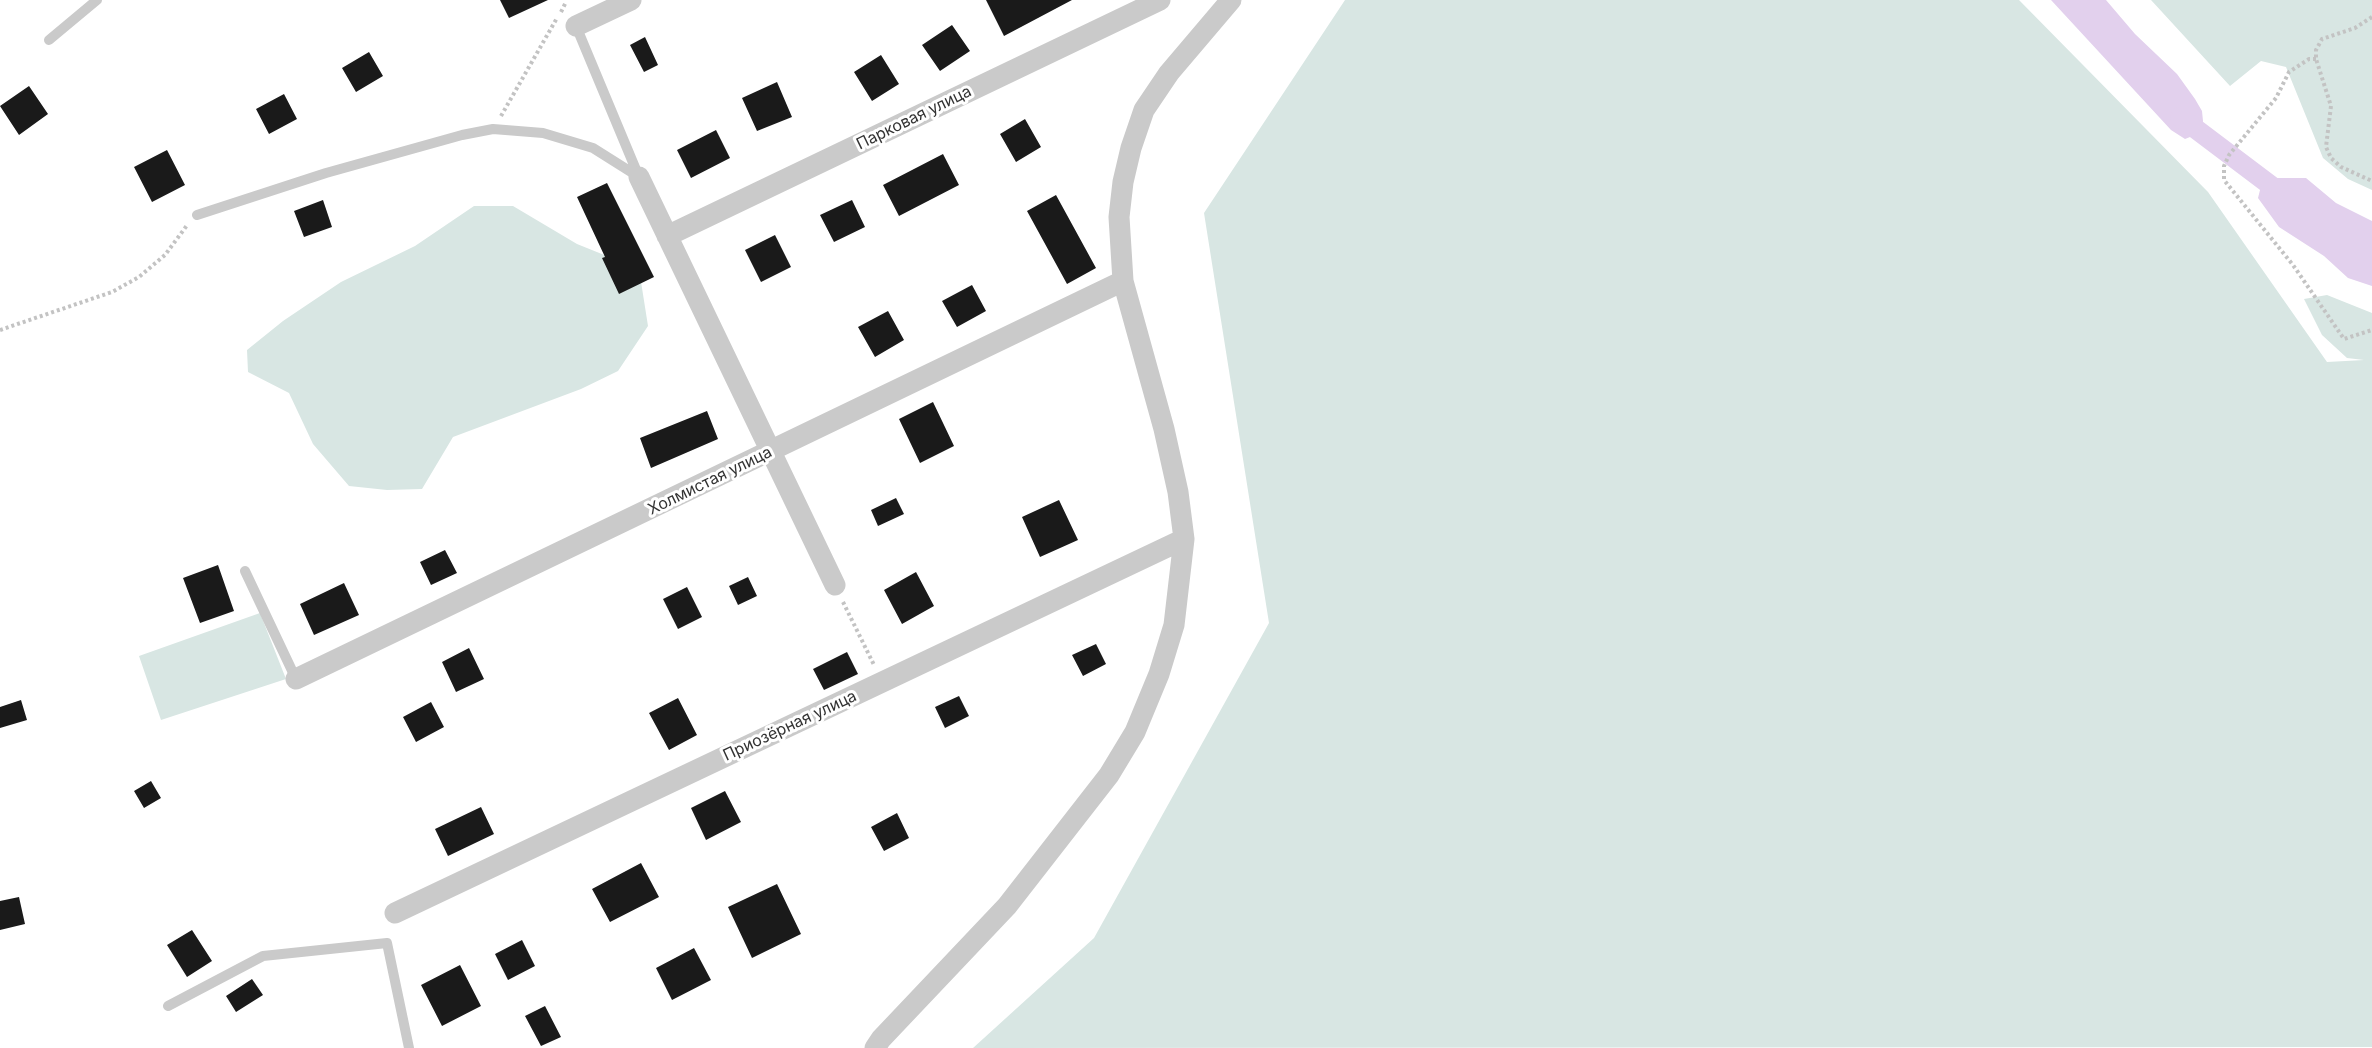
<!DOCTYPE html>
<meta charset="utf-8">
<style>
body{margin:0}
canvas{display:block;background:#fff}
</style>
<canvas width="2372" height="1048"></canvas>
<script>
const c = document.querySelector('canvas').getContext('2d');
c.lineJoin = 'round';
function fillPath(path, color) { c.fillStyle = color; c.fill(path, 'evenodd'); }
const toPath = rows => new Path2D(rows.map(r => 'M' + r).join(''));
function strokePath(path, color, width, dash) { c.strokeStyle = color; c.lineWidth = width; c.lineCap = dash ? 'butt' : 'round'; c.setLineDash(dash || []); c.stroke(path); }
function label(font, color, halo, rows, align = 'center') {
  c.font = font + ' Inter,sans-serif'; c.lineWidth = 6; c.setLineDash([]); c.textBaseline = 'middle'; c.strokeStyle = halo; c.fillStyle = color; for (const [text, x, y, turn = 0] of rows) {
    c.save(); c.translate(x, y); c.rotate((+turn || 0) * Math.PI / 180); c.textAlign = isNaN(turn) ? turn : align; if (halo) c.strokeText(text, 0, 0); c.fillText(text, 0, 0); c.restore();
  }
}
fillPath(toPath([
 [1345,0,2019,0,2208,192,2327,362,2364,360,2347,358,2322,335,2304,299,2327,295,2372,313,2372,1047,973,1048,1094,938,1269,623,1204,213],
 [2151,0,2372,0,2372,190,2348,179,2323,158,2286,67,2261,61,2230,86],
 [474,206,513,206,577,244,639,269,648,326,618,371,581,389,453,437,422,489,387,490,349,486,313,444,289,393,248,372,247,350,283,321,341,282,415,246],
 [260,613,286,679,161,720,139,656]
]), '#d8e6e3');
fillPath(toPath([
 [2051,0,2106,0,2135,34,2177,74,2195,99,2202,111,2203,121,2200,133,2185,139,2171,130],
 [2270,178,2306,178,2336,203,2372,221,2372,286,2348,278,2324,256,2279,227,2258,198,2261,186]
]), '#e2d0ed');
strokePath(toPath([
 [2180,117,2286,197]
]), '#e2d0ed', 20);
fillPath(toPath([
 [500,0,548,0,509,18],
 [986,0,1072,0,1004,36],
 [952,25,970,51,940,71,922,45],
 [645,37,658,65,644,72,630,45],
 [369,52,383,76,356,92,342,68],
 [881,55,899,84,872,101,854,72],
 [777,82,792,117,757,131,742,98],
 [29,86,48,114,19,135,0,106],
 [284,94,297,119,269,134,256,109],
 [1025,119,1041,147,1016,162,1000,134],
 [716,130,730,158,691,178,677,150],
 [167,150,185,185,152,202,134,167],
 [943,154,959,185,899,216,883,185],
 [607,183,654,277,619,294,602,258,605,257,577,197],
 [1056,195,1096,268,1067,284,1027,211],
 [323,200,332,227,304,237,294,211],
 [852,200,865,227,834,242,820,215],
 [775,235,791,267,761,282,745,250],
 [972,285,986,311,957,327,942,301],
 [888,311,904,340,875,357,858,327],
 [933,402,954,446,920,463,899,419],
 [707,411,718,439,651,468,640,438],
 [896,498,904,514,878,526,871,510],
 [1059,500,1078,540,1040,557,1022,517],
 [445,550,457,573,431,585,420,562],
 [218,565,234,611,200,623,183,578],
 [916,572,934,606,902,624,884,590],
 [748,577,757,596,738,605,729,586],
 [344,583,359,615,314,635,300,604],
 [687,587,702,617,678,629,663,599],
 [1096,644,1106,664,1083,676,1072,655],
 [469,648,484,679,456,692,442,662],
 [847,652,858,674,824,690,813,669],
 [959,696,969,716,945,728,935,707],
 [678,698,697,735,669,750,649,713],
 [21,700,27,720,0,728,0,707],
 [431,702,444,727,416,742,403,717],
 [151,781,161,798,144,808,134,791],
 [725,791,741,822,706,840,691,808],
 [481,807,494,834,448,856,435,829],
 [897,813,909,838,884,851,871,827],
 [641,863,659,897,610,922,592,889],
 [777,884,801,934,752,958,728,907],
 [19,897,25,924,0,930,0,901],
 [192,930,212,961,187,977,167,945],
 [522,940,535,966,508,980,495,954],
 [694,948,711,980,672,1000,656,968],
 [460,965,481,1006,442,1026,421,985],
 [252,979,263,995,236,1012,226,996],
 [545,1006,561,1037,541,1046,525,1016]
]), '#1a1a1a');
strokePath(toPath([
 [561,12,566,2],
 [2372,17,2355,28,2322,39,2316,50,2316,59,2331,106,2326,147,2331,158,2341,167,2372,181],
 [2316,59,2309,59,2289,72,2276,98,2229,155,2224,166,2224,180,2293,265,2344,339,2372,330],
 [501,116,557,18],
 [0,330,112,292,139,277,165,255,188,224],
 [843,602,874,665]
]), '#c3c3c3', 4, [3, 3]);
strokePath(toPath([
 [576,26,639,177],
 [49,40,97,0],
 [197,215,326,173,462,135,493,129,543,133,593,148,639,177],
 [245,571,296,679],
 [168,1006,263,956,387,943,409,1048]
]), '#cacaca', 10);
strokePath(toPath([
 [576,26,631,0],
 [639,177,835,585],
 [667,236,1160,0],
 [296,679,1123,281],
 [395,913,1184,539],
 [875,1048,881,1039,1007,906,1109,775,1135,732,1159,674,1174,625,1184,539,1178,492,1164,429,1123,281,1119,217,1123,182,1131,148,1144,110,1169,73,1231,0]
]), '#cacaca', 21);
label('16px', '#333', '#fff', [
 ["Парковая улица",914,118,-26],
 ["Холмистая улица",710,481,-26],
 ["Приозёрная улица",790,726,-25]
]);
</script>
